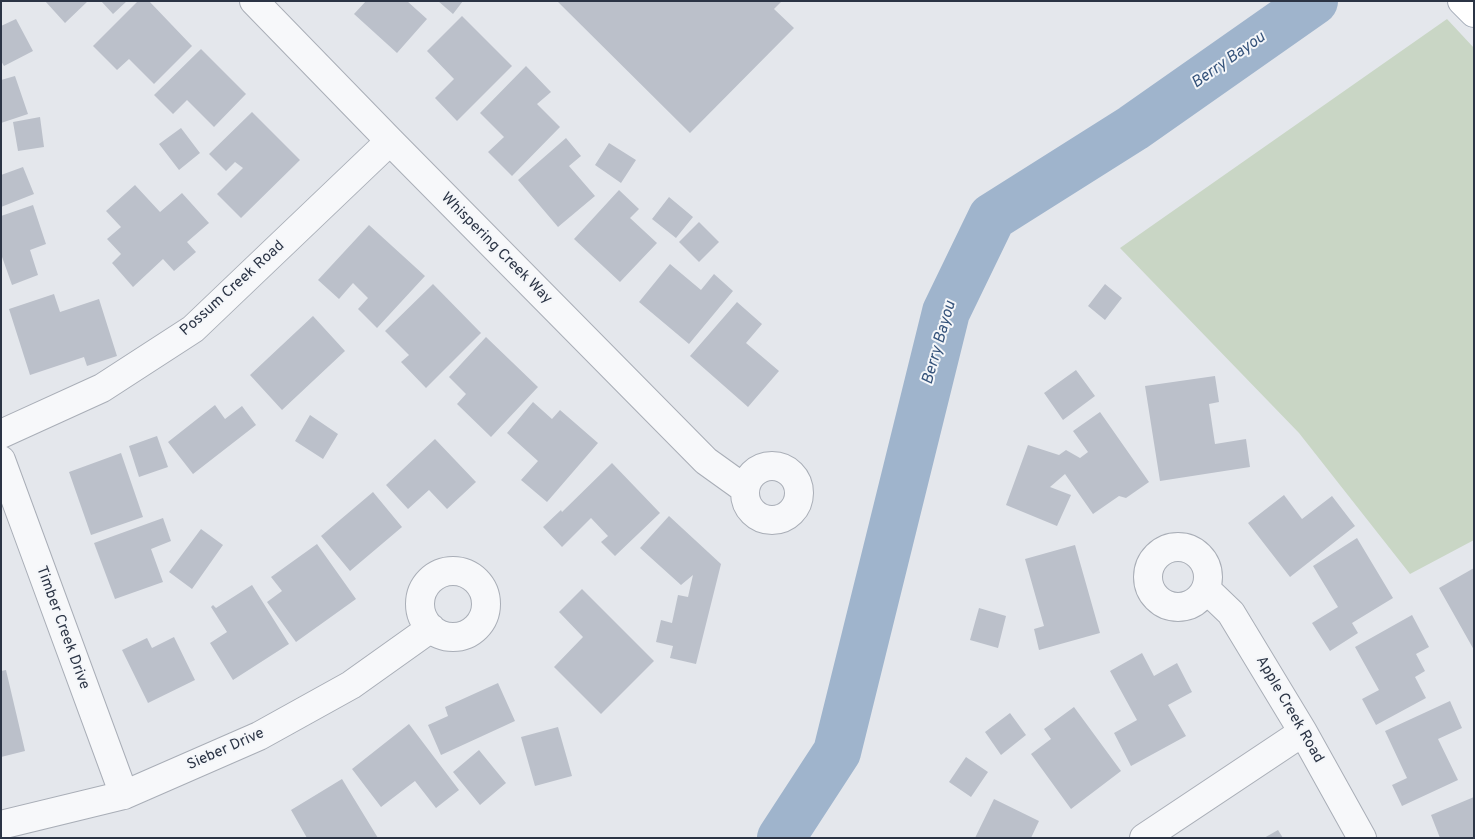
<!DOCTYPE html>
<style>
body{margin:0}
#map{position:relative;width:1475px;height:839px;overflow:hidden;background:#e4e7ec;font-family:Overpass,sans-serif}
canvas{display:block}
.frame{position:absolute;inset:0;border:2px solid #2b3445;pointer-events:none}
</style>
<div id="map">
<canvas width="1475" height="839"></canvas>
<div class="frame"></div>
</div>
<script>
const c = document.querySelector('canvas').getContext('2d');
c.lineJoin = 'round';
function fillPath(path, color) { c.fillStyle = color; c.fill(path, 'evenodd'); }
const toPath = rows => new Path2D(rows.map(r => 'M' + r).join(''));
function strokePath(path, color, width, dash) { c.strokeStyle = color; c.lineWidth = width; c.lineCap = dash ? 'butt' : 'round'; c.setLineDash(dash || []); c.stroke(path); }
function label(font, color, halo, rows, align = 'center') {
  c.font = font + ' Overpass,sans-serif'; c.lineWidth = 4; c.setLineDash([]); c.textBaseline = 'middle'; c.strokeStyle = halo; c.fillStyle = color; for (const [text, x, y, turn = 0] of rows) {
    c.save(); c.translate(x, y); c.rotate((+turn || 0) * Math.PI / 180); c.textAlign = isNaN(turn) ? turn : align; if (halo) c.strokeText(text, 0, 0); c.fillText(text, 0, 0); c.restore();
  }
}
fillPath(toPath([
 [1447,19,1474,48,1474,540,1410,574,1299,433,1120,248]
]), '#c9d6c5');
strokePath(toPath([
 [781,838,837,752,946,312,992,217,1133,128,1314,1]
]), '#9fb4cc', 48);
fillPath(toPath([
 [45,1,88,1,65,23],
 [101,1,127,1,113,14],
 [138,1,149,1,192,46,154,84,129,59,117,70,93,46],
 [366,1,407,1,427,19,397,53,354,14],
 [438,1,463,1,453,14],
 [557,1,782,1,774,9,794,28,690,133],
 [462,16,512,66,457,121,435,98,454,79,427,51],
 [16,19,33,51,4,66,1,61,1,26],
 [201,49,246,94,214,127,187,100,173,114,154,95],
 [526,66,551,92,537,104,560,127,512,176,488,152,504,137,480,113],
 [15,76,28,114,1,123,1,80],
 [252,112,300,160,241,218,217,194,243,168,235,162,226,171,209,154],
 [40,117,44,147,18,151,13,122],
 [181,128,200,153,179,170,159,144],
 [566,138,581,156,569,166,595,196,558,227,518,180],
 [609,143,636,160,621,183,595,165],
 [23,167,34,194,1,207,1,175],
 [135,185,160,212,182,193,209,223,187,242,196,252,174,271,163,259,133,287,112,263,121,254,107,239,121,227,106,211],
 [619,190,639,209,630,218,657,243,620,282,574,239],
 [669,197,693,217,676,238,652,219],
 [33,205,46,244,30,250,38,275,12,285,1,254,1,216],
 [699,222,719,242,699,262,679,242],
 [369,225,425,276,377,328,358,309,368,298,353,283,339,299,318,280],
 [670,264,701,290,714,274,733,291,689,344,639,302],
 [433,284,481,333,426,388,401,362,409,355,385,331],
 [1105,284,1122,298,1105,320,1088,306],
 [54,294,60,312,99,299,117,356,87,366,84,357,30,375,9,309],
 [737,302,762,324,746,343,779,371,748,407,690,356],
 [313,316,345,351,282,410,250,375],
 [486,337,538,387,491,437,457,404,466,394,449,377],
 [1076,370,1095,396,1063,420,1044,393],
 [1215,376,1219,402,1209,404,1215,444,1246,439,1250,467,1160,481,1145,386],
 [533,402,552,419,560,410,598,443,547,502,521,480,538,461,507,433],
 [215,405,225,419,242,406,256,425,193,474,168,442],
 [1100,412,1149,482,1126,498,1119,496,1093,514,1065,474,1050,487,1071,495,1057,526,1006,505,1028,445,1059,455,1066,450,1080,458,1088,452,1073,431],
 [310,415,338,434,323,459,295,441],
 [157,436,168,467,139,477,129,446],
 [435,439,476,482,447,509,429,490,408,509,386,485],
 [121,453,143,517,91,535,69,472],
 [612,463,660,513,615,556,601,542,608,536,591,518,562,547,543,527,561,510,562,512],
 [373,492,402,527,350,571,321,536],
 [1284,495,1302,519,1332,496,1355,526,1290,577,1248,523],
 [669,516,721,564,696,664,670,658,673,646,656,642,661,620,672,623,678,595,688,597,693,575,681,585,640,548],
 [163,518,171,541,151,549,163,582,115,599,94,543],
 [201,529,223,545,192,589,169,572],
 [1357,538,1393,598,1352,623,1358,633,1330,651,1312,623,1338,607,1313,566],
 [317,544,356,599,296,642,267,602,282,591,271,577],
 [1075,545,1100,633,1039,650,1034,629,1044,626,1025,559],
 [1474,568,1474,650,1439,588],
 [252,585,289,644,233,680,210,643,227,632,211,607,213,605,216,608],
 [582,589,654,661,601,714,554,667,583,637,559,612],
 [979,608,1006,616,998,648,970,640],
 [1412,615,1429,647,1416,654,1425,671,1415,677,1426,698,1376,725,1362,699,1379,690,1355,647],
 [174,637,195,680,148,703,122,650,147,638,152,648],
 [1142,653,1154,676,1177,663,1192,692,1168,705,1186,736,1131,766,1114,733,1137,720,1110,671],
 [6,670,25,751,1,757,1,671],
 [498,683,515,721,441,755,428,725,448,716,445,707],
 [1450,701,1462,728,1438,739,1458,780,1402,806,1392,785,1407,778,1385,731],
 [1074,707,1121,771,1071,809,1031,754,1051,739,1044,729],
 [1010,713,1026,735,1001,755,985,732],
 [409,724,459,790,436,808,415,781,381,807,352,769],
 [558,727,572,776,535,786,521,737],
 [479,750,506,783,480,805,453,772],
 [966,757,988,772,971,797,949,782],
 [342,779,378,838,307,838,291,810],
 [1474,797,1474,838,1440,838,1431,815],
 [994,799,1039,821,1031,838,975,838],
 [1278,830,1283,838,1264,838]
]), '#bbc0ca');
const minor = toPath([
 [254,1,390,141,706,461,745,489],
 [1,434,102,388,193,329,390,141],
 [1,460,124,795],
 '745 493a27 27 0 1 1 54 0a27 27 0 1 1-54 0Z',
 '1148 577a30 30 0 1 1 60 0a30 30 0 1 1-60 0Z',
 '420 604a33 33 0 1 1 66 0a33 33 0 1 1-66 0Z',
 [1206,589,1231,613,1303,732,1362,838],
 [1,825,124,795,259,736,351,685,431,628],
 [1144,838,1303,732]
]);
const major = toPath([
 [1462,1,1474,13]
]);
strokePath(minor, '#a9aeb7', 30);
strokePath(major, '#a3abb8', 30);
strokePath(minor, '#f7f8fa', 28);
strokePath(major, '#fff', 28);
label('15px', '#2b3445', '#f4f6f9', [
 ["Whispering Creek Way",496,249,45],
 ["Possum Creek Road",233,289,-42],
 ["Timber Creek Drive",62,628,70],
 ["Apple Creek Road",1289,710,60],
 ["Sieber Drive",226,750,-24]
]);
label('italic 16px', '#34527a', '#f4f6f9', [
 ["Berry Bayou",1229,61,-35],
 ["Berry Bayou",940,343,-74]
]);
</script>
